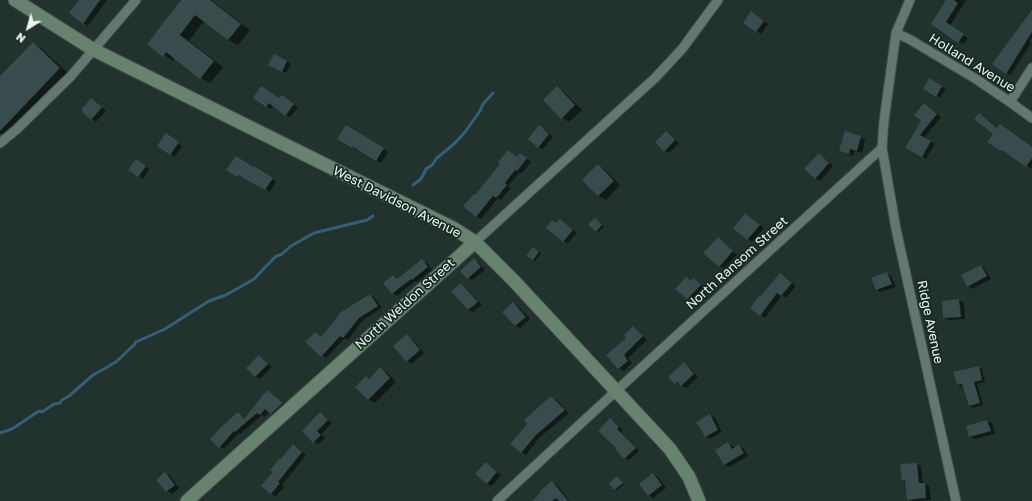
<!DOCTYPE html>
<style>
body{margin:0}
#map{position:relative;width:1032px;height:501px;overflow:hidden;background:#22322d;font-family:"Golos Text",sans-serif}
canvas{display:block}
.north{position:absolute;left:8px;top:8px;width:40px;height:40px;-webkit-text-stroke:3px #182823;paint-order:stroke;rotate:217deg;font-size:11px;font-weight:700;line-height:16px;text-align:center;color:#ebf6f2}
.north::after{content:'';display:block;margin:auto;width:14px;height:18px;background:#ebf6f2;clip-path:polygon(50% 0,100% 100%,50% 72%,0 100%)}
</style>
<div id="map">
<canvas width="1032" height="501"></canvas>
<div class="north">N</div>
</div>
<script>
const c = document.querySelector('canvas').getContext('2d');
c.lineJoin = 'round';
function fillPath(path, color) { c.fillStyle = color; c.fill(path, 'evenodd'); }
const toPath = rows => new Path2D(rows.map(r => 'M' + r).join(''));
function strokePath(path, color, width, dash) { c.strokeStyle = color; c.lineWidth = width; c.lineCap = dash ? 'butt' : 'round'; c.setLineDash(dash || []); c.stroke(path); }
function label(font, color, halo, rows, align = 'center') {
  c.font = font + ' "Golos Text",sans-serif'; c.lineWidth = 3.5; c.setLineDash([]); c.textBaseline = 'middle'; c.strokeStyle = halo; c.fillStyle = color; for (const [text, x, y, turn = 0] of rows) {
    c.save(); c.translate(x, y); c.rotate((+turn || 0) * Math.PI / 180); c.textAlign = isNaN(turn) ? turn : align; if (halo) c.strokeText(text, 0, 0); c.fillText(text, 0, 0); c.restore();
  }
}
fillPath(toPath([
 [80,0,107,0,88,26,84,23],
 [179,0,211,0,250,30,238,45,228,40,204,21,189,41,223,67,210,83,201,78,175,58,173,61,148,44,181,2],
 [947,0,966,0,950,26,968,38,963,44,932,24],
 [1032,12,1032,38,1029,42,1031,43,1011,75,1006,73],
 [756,15,768,24,761,34,756,31],
 [33,43,42,49,69,74,8,138,0,133,0,78],
 [287,61,291,64,286,73,274,67],
 [930,80,946,89,940,98,924,89],
 [557,88,564,92,582,110,569,122,562,118],
 [254,98,287,99,298,108,290,117,273,105,271,109],
 [96,102,106,111,96,122,83,112],
 [925,104,941,117,924,138,935,144,926,159,907,148,922,121],
 [984,117,998,128,1032,147,1032,167,1031,168,1007,152,1006,153,1001,150,994,134],
 [346,126,388,152,381,163,358,149,357,150,338,139],
 [544,129,553,137,543,149,538,147],
 [666,132,679,143,669,153,665,151],
 [845,133,865,139,862,153,855,151,853,156,840,151],
 [170,137,182,146,175,157,170,154],
 [819,154,833,166,820,181,815,178],
 [525,157,531,162,522,173,520,172,508,186,511,188,501,200,498,198,481,219,476,216,476,196,518,158],
 [140,163,149,169,143,179,130,170],
 [598,166,605,170,620,185,606,200,599,196,584,180],
 [254,167,276,181,270,192,243,176,242,178,228,169],
 [746,214,764,228,752,242,734,228],
 [595,219,604,227,598,232,596,231],
 [565,223,577,233,568,243,564,241,557,224],
 [718,238,737,255,724,268,719,266],
 [535,249,541,253,535,261,533,260],
 [474,260,478,262,485,270,472,280,468,278],
 [422,261,427,263,432,270,417,282,415,281,397,296,393,293,394,276,398,279],
 [981,266,985,269,991,279,972,289,968,286],
 [887,273,891,276,896,287,881,292,877,290],
 [781,274,796,286,786,298,782,295,765,318,761,315,761,297],
 [687,278,692,282,698,282,704,288,692,301,677,289],
 [461,284,465,287,482,305,473,312,469,310,453,291],
 [370,295,374,297,382,308,363,320,348,340,345,338,326,358,307,342,315,333,322,338],
 [959,300,964,303,965,319,949,320,944,318,943,302],
 [513,304,518,306,530,319,520,328,515,326],
 [633,328,647,340,628,358,632,363,624,371,619,368],
 [407,336,411,338,424,353,411,364,407,361],
 [259,356,272,367,260,379,255,376],
 [684,364,688,366,698,377,686,388,676,383],
 [978,367,982,369,985,382,977,384,983,405,973,408,969,406,964,387,961,387,957,385],
 [380,369,387,373,396,382,375,403,368,399,366,377,369,379],
 [272,394,287,406,276,416,269,412,265,417,262,415,240,434,239,433,224,449,220,447,238,413,245,419],
 [551,397,556,400,569,413,540,437,526,455,521,452],
 [320,413,332,423,321,434,325,438,319,444,314,442],
 [710,415,715,418,722,432,710,439,705,436],
 [611,420,623,430,621,432,639,451,629,460,625,458],
 [987,421,992,423,995,434,975,439,970,437,967,426],
 [728,443,733,446,735,449,739,446,744,449,748,456,729,467,724,464],
 [298,448,306,455,282,485,284,487,276,496,271,494,274,472,280,461],
 [917,464,921,466,923,484,929,486,931,500,912,501,908,499,906,482,903,480],
 [490,466,501,475,492,486,487,484],
 [165,474,170,476,179,488,172,494,167,491,158,480],
 [653,474,658,477,666,488,653,498,648,495],
 [617,477,624,484,617,490,615,489],
 [552,483,557,485,569,501,533,501]
]), '#0007');
strokePath(toPath([
 [413,185,421,179,426,169,432,165,437,158,455,143,465,132,480,111,483,104,493,93],
 [0,433,12,429,39,411,42,412,54,404,60,403,62,400,69,396,93,375,116,362,135,344,136,342,165,329,209,301,226,295,254,279,275,257,282,254,291,246,314,233,367,220,373,216]
]), '#335f7a', 3);
fillPath(toPath([
 [79,0,100,0,83,24,69,13],
 [181,0,210,0,241,24,228,40,195,15,180,35,214,61,200,79,166,52,163,57,147,44],
 [946,0,954,0,958,3,946,22,964,34,958,43,931,24],
 [1032,10,1032,32,1006,74,992,64],
 [751,11,764,21,756,32,743,23],
 [33,42,60,68,0,131,0,76],
 [274,54,287,61,282,72,268,65],
 [929,78,942,86,936,97,923,89],
 [261,86,279,98,282,95,294,104,285,116,269,103,266,107,253,98],
 [557,86,575,105,561,119,543,100],
 [91,98,102,107,91,120,82,112,83,111,81,110],
 [924,103,937,114,920,135,931,141,922,157,905,148,921,121,914,115],
 [979,113,997,128,1000,124,1032,147,1032,158,1026,167,1002,150,1001,151,987,142,993,134,974,119],
 [346,125,384,148,376,161,353,147,352,148,337,139],
 [539,125,549,134,538,148,528,139],
 [666,131,675,140,664,152,655,142],
 [845,131,861,136,857,151,850,149,849,154,839,151],
 [166,133,179,142,170,155,157,146],
 [508,150,517,157,520,153,527,158,517,171,515,170,505,183,507,185,496,198,493,196,476,217,463,206,474,194,475,195,500,164,498,162],
 [819,153,829,163,815,179,804,169],
 [236,156,253,167,254,166,273,178,265,190,238,175,237,177,226,170],
 [136,159,146,166,138,177,128,170],
 [598,164,614,181,598,196,582,180],
 [745,213,760,225,747,240,733,228],
 [595,218,602,225,596,232,588,224],
 [560,219,573,230,563,242,546,228,552,220,556,223],
 [718,237,733,251,719,267,703,253],
 [533,247,539,252,533,260,526,256],
 [474,258,481,267,467,279,460,271],
 [422,259,428,267,412,280,411,279,392,294,383,283,393,275,397,279],
 [981,265,987,276,967,287,961,275],
 [887,272,892,284,876,290,871,278],
 [780,273,792,283,781,296,777,293,760,316,750,308,760,295,761,296],
 [686,277,691,281,694,278,701,285,687,299,675,289],
 [461,283,478,302,468,310,451,291],
 [370,294,378,306,359,318,343,338,340,336,321,357,305,342,315,332,321,337,341,312],
 [959,299,961,317,943,318,942,301],
 [513,302,526,317,515,326,502,312],
 [633,326,643,336,624,355,628,361,618,369,606,355,626,338,624,335],
 [407,334,420,350,406,362,393,346],
 [259,355,268,364,255,377,246,368],
 [684,362,694,374,681,386,677,382,675,384,668,377],
 [979,366,982,380,974,382,980,403,969,406,962,384,957,385,953,372],
 [380,367,390,378,368,400,355,387,366,376,369,379],
 [267,390,283,403,271,414,265,409,260,415,257,413,235,432,234,431,219,448,210,439,221,427,238,412,244,419],
 [551,396,565,410,536,435,521,453,510,444,527,424,524,420],
 [320,412,328,420,317,431,321,435,313,443,302,431],
 [710,414,718,430,705,437,696,422],
 [610,418,619,427,617,429,636,448,624,459,615,449,616,448,598,431],
 [987,420,991,431,969,437,966,426],
 [728,442,732,449,739,445,744,453,724,465,715,450],
 [293,444,302,452,278,482,280,483,271,494,261,486,273,472,270,470,279,459,280,460],
 [486,462,497,472,487,484,475,474],
 [917,463,919,483,925,483,926,498,907,500,905,480,902,481,900,464],
 [165,472,175,485,166,492,156,480],
 [653,473,662,485,648,496,639,484],
 [617,476,623,483,614,490,609,483],
 [552,481,568,501,559,501,556,498,552,501,532,501,541,492,540,491]
]), '#384b4d');
const street = toPath([
 [896,33,909,39,976,79,1010,102,1032,118],
 [1010,102,1032,68],
 [0,143,17,129,71,76,136,0],
 [882,148,896,229,956,501],
 [475,242,655,78,682,49,718,0],
 [497,501,616,391,882,148,884,121,896,33,910,0]
]);
const secondary = toPath([
 [15,0,94,50,453,228,475,242,514,281,670,449,689,477,699,501],
 [187,501,475,242]
]);
strokePath(street, '#404f4b', 11);
strokePath(secondary, '#404f4b', 15);
strokePath(street, '#647771', 9);
strokePath(secondary, '#67826e', 13);
label('13px', '#ebf6f2', '#182823', [
 ["Holland Avenue",972,63,32],
 ["West Davidson Avenue",397,202,27],
 ["North Ransom Street",737,263,-42],
 ["North Weldon Street",405,304,-42],
 ["Ridge Avenue",930,322,78]
]);
</script>
